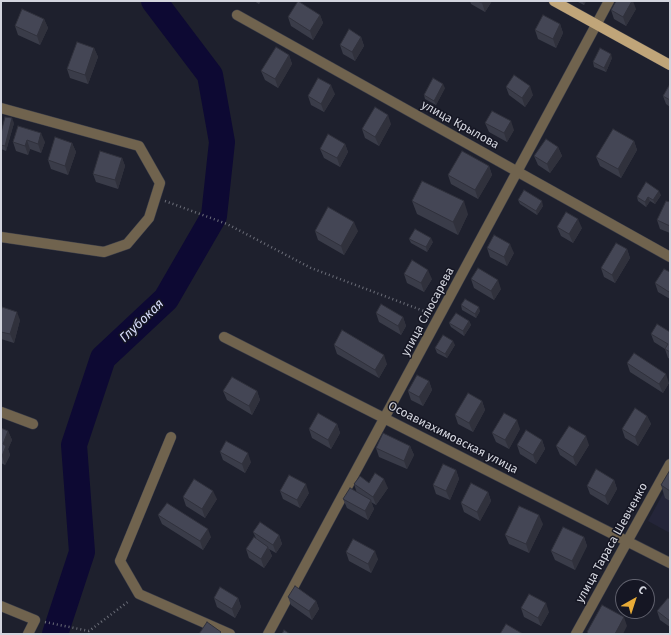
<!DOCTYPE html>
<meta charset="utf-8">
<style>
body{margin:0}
#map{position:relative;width:671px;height:635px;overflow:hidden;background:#1e202d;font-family:"Fira Sans",sans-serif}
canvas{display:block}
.frame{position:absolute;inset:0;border:2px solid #d3d5de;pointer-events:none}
.north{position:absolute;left:615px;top:579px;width:40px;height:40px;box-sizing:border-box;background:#151623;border:1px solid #61626e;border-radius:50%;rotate:39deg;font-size:11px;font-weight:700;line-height:16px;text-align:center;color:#d3d5de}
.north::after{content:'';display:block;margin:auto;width:14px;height:18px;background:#e8ab37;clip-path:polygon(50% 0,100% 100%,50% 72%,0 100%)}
</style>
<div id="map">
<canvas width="671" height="635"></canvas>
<div class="frame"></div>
<div class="north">С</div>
</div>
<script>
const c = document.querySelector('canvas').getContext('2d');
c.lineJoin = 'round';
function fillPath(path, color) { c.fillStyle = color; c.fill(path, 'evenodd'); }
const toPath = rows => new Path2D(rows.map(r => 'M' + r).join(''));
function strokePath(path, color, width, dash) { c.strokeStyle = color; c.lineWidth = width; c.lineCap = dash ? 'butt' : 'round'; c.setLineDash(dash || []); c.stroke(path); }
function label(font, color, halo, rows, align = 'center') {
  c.font = font + ' "Fira Sans",sans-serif'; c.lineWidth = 3; c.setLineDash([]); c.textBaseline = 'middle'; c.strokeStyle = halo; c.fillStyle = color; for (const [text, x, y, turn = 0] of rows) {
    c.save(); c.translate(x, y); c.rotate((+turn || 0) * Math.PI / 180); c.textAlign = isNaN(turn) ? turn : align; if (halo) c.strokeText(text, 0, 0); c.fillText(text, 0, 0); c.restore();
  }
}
fillPath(toPath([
 [670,481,670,533,648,521]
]), '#242539');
strokePath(toPath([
 [55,634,82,552,74,445,103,358,166,299,214,216,222,142,210,75,154,1]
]), '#0d0933', 26);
const minor = toPath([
 [237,15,670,257],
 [1,108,139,146,160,183,149,218,127,244,104,252,1,237],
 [224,337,670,563],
 [1,412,33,424],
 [171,437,120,561,139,594,230,634],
 [1,606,35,620,28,634],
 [268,634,609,1],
 [576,634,670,464]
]);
const major = toPath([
 [554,1,670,65]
]);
strokePath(minor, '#3b3d49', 11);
strokePath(major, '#3b3d49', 11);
strokePath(toPath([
 [165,201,227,224,311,268,429,313],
 [45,622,89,631,129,601]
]), '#6c6e79', 2.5, [1, 3]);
strokePath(minor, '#70634e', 10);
strokePath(major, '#c0a579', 10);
fillPath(toPath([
 [254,1,261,1,259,4],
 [470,1,492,1,485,12,471,4],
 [576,1,586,1,584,5],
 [636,9,626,26,614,19,611,10],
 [320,15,323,23,313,40,291,26,288,17],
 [44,19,48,28,40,45,18,35,15,26],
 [560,24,563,33,556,48,538,39,535,30],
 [361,37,364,46,355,61,343,54,340,45],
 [94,48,98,57,88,84,70,78,67,69],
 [289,55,292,64,278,88,265,80,261,71],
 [612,58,606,72,594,67,593,62],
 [670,84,670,107,666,104,663,96],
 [506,87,533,95,525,107,509,95],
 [445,88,436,105,425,99,424,95],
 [335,94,324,112,311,105,308,96],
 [14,123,6,151,1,149,1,133],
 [485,123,514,130,507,142,489,132],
 [391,124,379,146,365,138,362,129],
 [18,126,45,142,41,153,30,149,28,155,16,151,13,142],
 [634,141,637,150,621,178,600,166,596,157],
 [72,143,76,152,68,175,51,169,48,160],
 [345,144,348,152,340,167,324,158,320,149],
 [558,147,562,156,550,173,538,165,534,156],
 [122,158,125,166,118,189,96,182,93,174],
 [489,166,492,175,478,199,451,184,448,175],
 [661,195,655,204,650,201,646,207,638,201,637,197],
 [518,200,543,206,537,215,520,204],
 [412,201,468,214,458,235,417,214],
 [670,202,670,233,660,229,657,220],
 [557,227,582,228,573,243,561,236],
 [315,231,358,231,344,255,318,240],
 [409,239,433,242,427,252,411,243],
 [487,248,514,253,507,266,490,257],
 [627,249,630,258,615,283,604,277,601,268],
 [670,272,670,299,658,292,655,283],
 [404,274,432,279,424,292,407,283],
 [471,279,501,289,494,300,474,288],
 [461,305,480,311,476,318,462,310],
 [1,312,20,320,14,343,1,339],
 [376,313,403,317,406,326,401,335,379,322],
 [469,321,471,325,464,336,451,327,449,323],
 [670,332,670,359,668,358,665,349,654,342,651,334],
 [334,345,387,364,379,378,337,354],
 [455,345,447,358,437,353,435,348],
 [627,363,669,383,663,393,630,372],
 [429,381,432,390,423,406,411,400,408,391],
 [223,391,257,391,260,400,252,415,227,400],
 [482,401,485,410,473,432,458,424,455,415],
 [647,416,651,424,638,446,625,438,622,429],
 [337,424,340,433,331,449,312,438,309,429],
 [1,428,8,431,12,440,8,449,10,455,5,465,1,463],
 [520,429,509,449,496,442,492,433],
 [542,440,545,449,536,464,520,454,517,445],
 [589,445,576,466,560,455,556,446],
 [410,446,414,455,407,469,379,457,376,448],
 [220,452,251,462,245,473,223,460],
 [456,470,459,479,450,500,436,494,433,485],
 [670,470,670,501,665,498,661,485],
 [614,480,617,489,608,505,590,494,587,486],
 [369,483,388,488,376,505,371,502,374,509,368,520,347,508,343,499,357,493,354,484],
 [280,491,309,493,300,508,283,499],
 [488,492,491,501,480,521,464,512,461,503],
 [183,497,217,499,205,518,186,506],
 [158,515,211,537,203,550,162,524],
 [543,524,529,553,509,544,505,535],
 [253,532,279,535,282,544,276,553,269,549,272,556,264,568,249,558,246,549,256,538],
 [584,537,587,546,575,570,555,560,551,551],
 [346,552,378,559,371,573,349,561],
 [288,597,316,601,319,609,312,620,291,605],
 [214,598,238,598,241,607,235,618,217,607],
 [670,600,670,627,660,620,657,611],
 [521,608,549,612,541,626,524,617]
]), '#3a3c49');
fillPath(toPath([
 [483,1,492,1,485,12,482,3],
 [583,1,586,1,584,5],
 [632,1,633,1,636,9,626,26,623,17],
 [320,15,323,23,313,40,310,31],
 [44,19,48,28,40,45,37,36],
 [560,24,563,33,556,48,553,39],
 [361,37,364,46,355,61,352,52],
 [94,48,98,57,88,84,85,75],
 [611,54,612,58,606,72,604,68],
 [289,55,292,64,278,88,275,79],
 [443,84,445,88,436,105,434,101],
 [331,85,335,94,324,112,321,104],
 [530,86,533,95,525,107,522,98],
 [388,115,391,124,379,146,375,137],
 [12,118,14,123,6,151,5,146],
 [511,121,514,130,507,142,504,133],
 [41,133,45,142,41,153,38,144],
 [27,140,30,149,28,155,25,146],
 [634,141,637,150,621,178,618,169],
 [72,143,76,152,68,175,65,166],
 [345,144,348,152,340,167,337,158],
 [558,147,562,156,550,173,547,164],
 [122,158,125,166,118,189,115,180],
 [489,166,492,175,478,199,475,190],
 [659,191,661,195,655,204,653,200],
 [648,197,650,201,646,207,645,202],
 [464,201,468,214,458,235,453,222],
 [542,201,543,206,537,215,536,211],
 [578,219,582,228,573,243,569,234],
 [354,222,358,231,344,255,341,246],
 [431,238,433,242,427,252,426,247],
 [510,244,514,253,507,266,504,257],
 [627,249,630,258,615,283,612,275],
 [428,270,432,279,424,292,421,283],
 [498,280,501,289,494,300,491,291],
 [479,307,480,311,476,318,475,314],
 [17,312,20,320,14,343,10,334],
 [403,317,406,326,401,335,398,326],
 [469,321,471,325,464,336,463,331],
 [453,341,455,345,447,358,445,354],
 [384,355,387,364,379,378,375,370],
 [666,374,669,383,663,393,659,384],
 [429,381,432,390,423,406,419,397],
 [257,391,260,400,252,415,249,406],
 [482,401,485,410,473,432,469,423],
 [647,416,651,424,638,446,635,437],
 [517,420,520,429,509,449,505,440],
 [337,424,340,433,331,449,328,440],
 [8,431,12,440,8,449,10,455,5,465,2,456,3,444],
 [586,436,589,445,576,466,573,457],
 [542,440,545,449,536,464,533,455],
 [410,446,414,455,407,469,404,461],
 [248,453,251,462,245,473,242,464],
 [456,470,459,479,450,500,446,491],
 [384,479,388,488,376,505,373,497],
 [614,480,617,489,608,505,605,496],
 [306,484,309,493,300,508,297,500],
 [213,491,217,499,205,518,202,509],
 [488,492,491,501,480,521,477,512],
 [371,500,374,509,368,520,365,511],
 [539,515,543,524,529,553,526,544],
 [208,529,211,537,203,550,200,541],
 [279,535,282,544,276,553,273,545],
 [584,537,587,546,575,570,572,561],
 [268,547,272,556,264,568,261,559],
 [375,551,378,559,371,573,368,564],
 [238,598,241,607,235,618,232,609],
 [316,601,319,609,312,620,309,611],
 [546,603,549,612,541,626,538,618],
 [624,617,627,626,623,634,615,634]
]), '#30313c');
const building = toPath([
 [298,1,320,15,310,31,288,17,298,1],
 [478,1,483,1,482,3,478,1],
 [616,1,632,1,623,17,611,10,616,1],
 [22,9,44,19,37,36,15,26,22,9],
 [543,15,560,24,553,39,535,30,543,15],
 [349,29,361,37,352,52,340,45,349,29],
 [77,42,94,48,85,75,67,69,77,42],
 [276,47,289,55,275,79,261,71,276,47],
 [600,48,611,54,604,68,593,62,600,48],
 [514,75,530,86,522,98,506,87,514,75],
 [318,78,331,85,321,104,308,96,318,78],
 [433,78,443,84,434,101,424,95,433,78],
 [670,84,670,100,663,96,670,84],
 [375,107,388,115,375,137,362,129,375,107],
 [492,111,511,121,504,133,485,123,492,111],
 [5,117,12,118,5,146,1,145,1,133,5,117],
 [18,126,41,133,38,144,27,140,25,146,13,142,18,126],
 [613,129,634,141,618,169,596,157,613,129],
 [328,134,345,144,337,158,320,149,328,134],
 [55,137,72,143,65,166,48,160,55,137],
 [546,139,558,147,547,164,534,156,546,139],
 [100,151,122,158,115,180,93,174,100,151],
 [462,151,489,166,475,190,448,175,462,151],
 [422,181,464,201,453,222,412,201,422,181],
 [646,182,659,191,653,200,648,197,645,202,637,197,646,182],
 [524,190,542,201,536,211,518,200,524,190],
 [666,201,670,202,670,226,657,220,666,201],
 [328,207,354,222,341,246,315,231,328,207],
 [566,212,578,219,569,234,557,227,566,212],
 [415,229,431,238,426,247,409,239,415,229],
 [494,235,510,244,504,257,487,248,494,235],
 [616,243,627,249,612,275,601,268,616,243],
 [412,260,428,270,421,283,404,274,412,260],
 [478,268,498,280,491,291,471,279,478,268],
 [664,269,670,272,670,290,669,292,655,283,664,269],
 [465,299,479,307,475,314,461,305,465,299],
 [381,304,403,317,398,326,376,313,381,304],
 [2,307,17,312,10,334,1,332,1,312,2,307],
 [456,313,469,321,463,331,449,323,456,313],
 [657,324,670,332,670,352,665,349,668,344,651,334,657,324],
 [342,330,384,355,375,370,334,345,342,330],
 [443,335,453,341,445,354,435,348,443,335],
 [634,353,666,374,659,384,627,363,634,353],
 [417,375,429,381,419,397,408,391,417,375],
 [232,377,257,391,249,406,223,391,232,377],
 [468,393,482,401,469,423,455,415,468,393],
 [635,408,647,416,635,437,622,429,635,408],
 [318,413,337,424,328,440,309,429,318,413],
 [504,413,517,420,505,440,492,433,504,413],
 [569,426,586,436,573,457,556,446,569,426],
 [1,428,8,431,3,444,6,446,2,456,1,456,1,428],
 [526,430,542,440,533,455,517,445,526,430],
 [383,433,410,446,404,461,376,448,383,433],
 [226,441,248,453,242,464,220,452,226,441],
 [443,464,456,470,446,491,433,485,443,464],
 [596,469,614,480,605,496,587,486,596,469],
 [670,470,670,491,661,485,670,470],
 [375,473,384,479,373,497,354,484,360,476,369,483,375,473],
 [289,475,306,484,297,500,280,491,289,475],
 [194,479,213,491,202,509,183,497,194,479],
 [471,483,488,492,477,512,461,503,471,483],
 [350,488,371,500,365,511,343,499,350,488],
 [167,503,208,529,200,541,158,515,167,503],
 [519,506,539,515,526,544,505,535,519,506],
 [260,522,279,535,273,545,253,532,260,522],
 [563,527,584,537,572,561,551,551,563,527],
 [254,537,268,547,261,559,246,549,254,537],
 [353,539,375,551,368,564,346,552,353,539],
 [295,586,316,601,309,611,288,597,295,586],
 [220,587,238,598,232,609,214,598,220,587],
 [529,594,546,603,538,618,521,608,529,594],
 [668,598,670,600,670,621,657,611,668,598],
 [602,605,624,617,615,634,589,634,587,632,602,605],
 [207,622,221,632,219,634,199,634,207,622],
 [506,624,523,634,500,634,506,624],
 [284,630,290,634,282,634,284,630]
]);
fillPath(building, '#444655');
strokePath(building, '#30313c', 1);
label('12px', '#d3d5de', '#151623', [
 ["улица Крылова",460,125,29],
 ["улица Слюсарева",428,312,-62],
 ["Осоавиахимовская улица",453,438,27],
 ["улица Тараса Шевченко",612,543,-61]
]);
label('italic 13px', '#d8dcfc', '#151623', [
 ["Глубокая",142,321,-44]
]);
</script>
